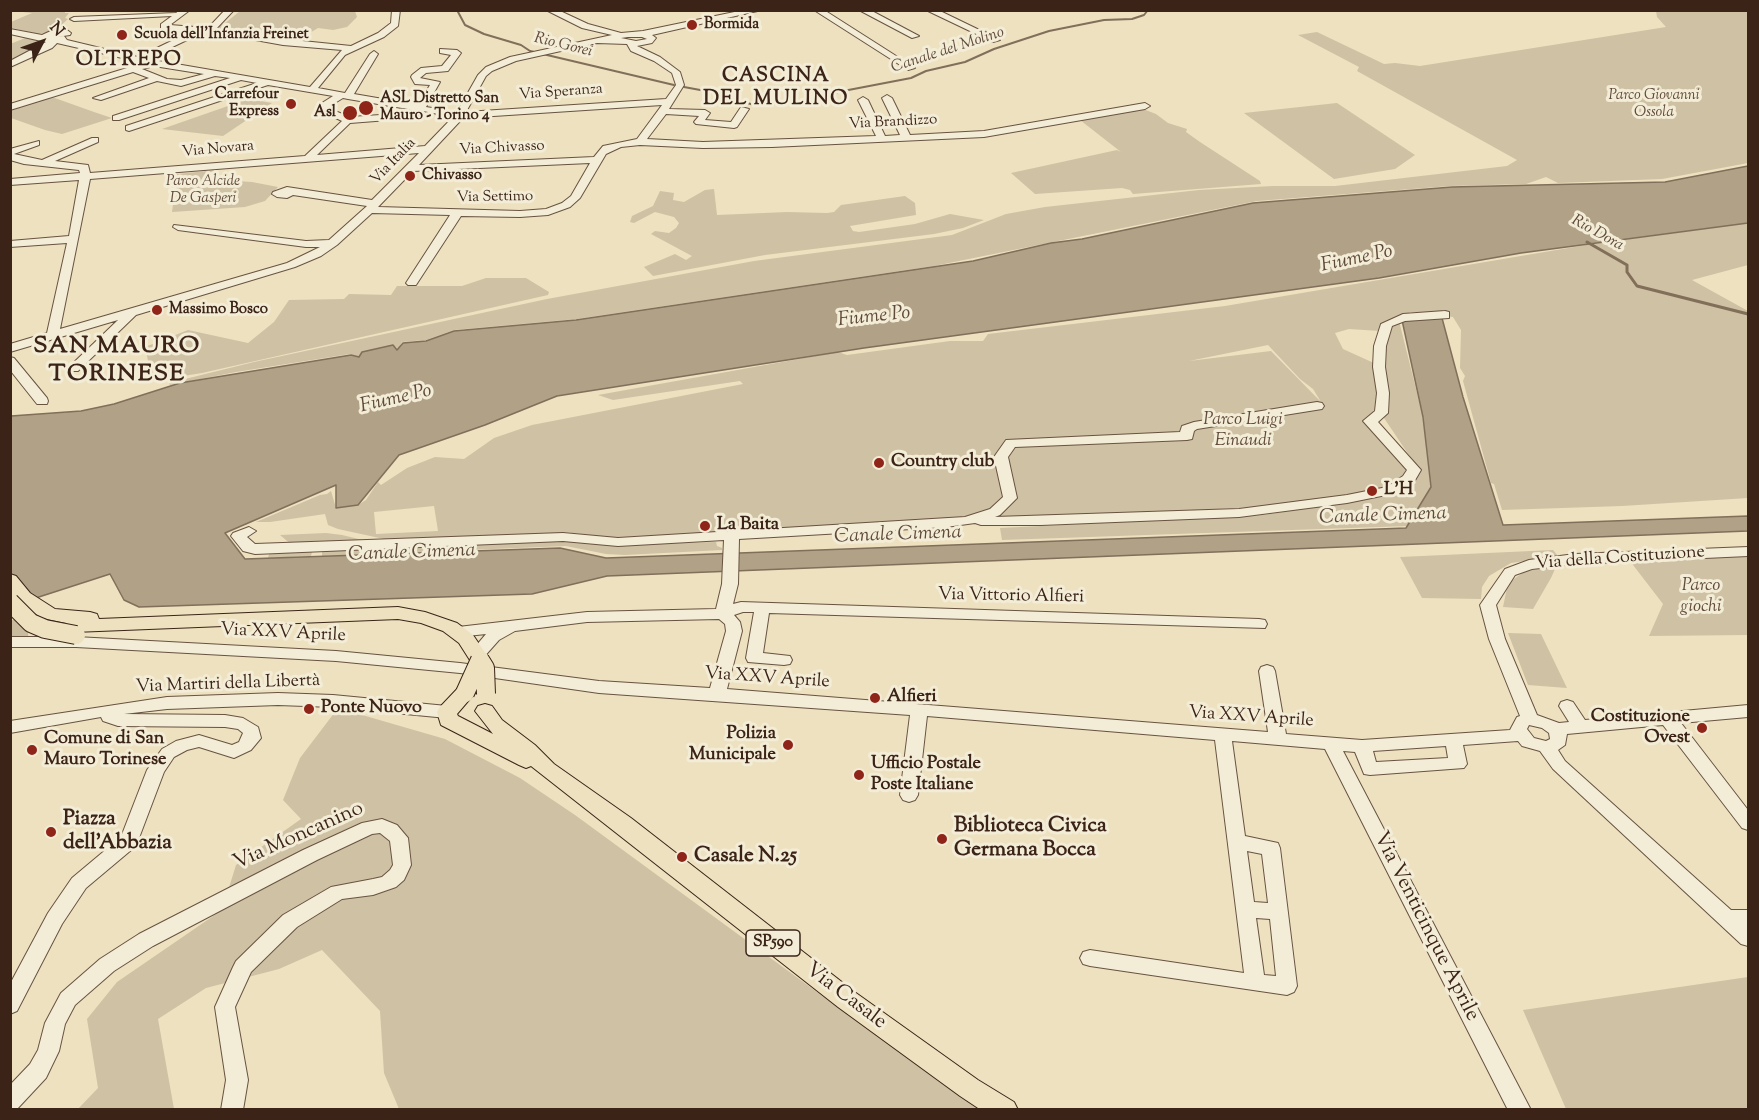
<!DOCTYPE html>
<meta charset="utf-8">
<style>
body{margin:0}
#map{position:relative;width:1759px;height:1120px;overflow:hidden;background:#ede1c0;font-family:"Sorts Mill Goudy",serif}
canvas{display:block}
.frame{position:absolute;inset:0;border:12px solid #3b2417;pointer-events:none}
.north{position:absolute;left:12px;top:12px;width:60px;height:60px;-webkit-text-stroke:4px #f3ecd6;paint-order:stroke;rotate:49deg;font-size:16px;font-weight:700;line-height:24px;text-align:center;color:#3b2417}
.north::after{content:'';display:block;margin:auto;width:21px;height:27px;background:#3b2417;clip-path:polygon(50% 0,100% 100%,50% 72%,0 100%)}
</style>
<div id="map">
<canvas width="1759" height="1120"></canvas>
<div class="frame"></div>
<div class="north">N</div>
</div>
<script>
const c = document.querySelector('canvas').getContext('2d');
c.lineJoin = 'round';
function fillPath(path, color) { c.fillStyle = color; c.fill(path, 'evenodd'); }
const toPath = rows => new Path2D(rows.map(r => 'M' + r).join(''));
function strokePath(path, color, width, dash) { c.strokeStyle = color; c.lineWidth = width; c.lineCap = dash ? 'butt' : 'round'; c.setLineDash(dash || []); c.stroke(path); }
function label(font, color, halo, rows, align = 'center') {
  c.font = font + ' "Sorts Mill Goudy",serif'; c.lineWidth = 6; c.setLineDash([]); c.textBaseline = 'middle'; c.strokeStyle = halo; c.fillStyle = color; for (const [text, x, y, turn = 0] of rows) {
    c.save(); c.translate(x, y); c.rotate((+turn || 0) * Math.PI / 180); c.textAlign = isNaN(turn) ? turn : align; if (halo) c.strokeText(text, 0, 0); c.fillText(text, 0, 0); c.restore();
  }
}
fillPath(toPath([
 [65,10,65,13,69,13,65,18,68,19,55,31,39,34,11,28,11,22,32,13,13,11],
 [240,11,355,11,357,17,347,27,333,30,318,28,300,39,230,30,227,32,218,29,219,25,224,24],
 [1656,11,1748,11,1748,163,1662,179,1558,183,1546,177,1526,184,1450,186,1257,201,934,266,577,319,454,330,426,340,402,342,398,349,393,345,362,352,359,357,350,354,236,372,170,385,169,383,254,362,547,299,754,261,952,235,1006,214,1045,207,1199,190,1273,186,1335,186,1507,166,1517,160,1357,71,1359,67,1298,35,1317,32,1384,64,1395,63,1420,66,1666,27,1657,17],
 [28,37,45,42,11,62,10,44],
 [52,97,94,112,112,118,62,134,45,130,11,118,10,109],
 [248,99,272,103,223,136,162,129],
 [1337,103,1415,155,1395,169,1334,179,1244,113],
 [1143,109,1156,114,1168,123,1187,129,1186,132,1200,142,1260,181,1261,184,1133,194,1130,190,1122,188,1035,194,1011,173,1117,150,1121,152,1080,120],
 [217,170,216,177,219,180,252,182,278,187,265,201,245,207,172,212,177,174],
 [714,189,717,215,787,212,827,213,834,212,841,205,905,196,915,203,916,215,850,226,853,231,859,232,915,224,950,214,984,220,963,228,934,234,765,255,653,276,644,267,675,254,686,260,692,256,651,234,655,231,669,233,676,228,679,223,674,217,655,212,634,223,630,222,632,216,653,206,660,191,674,193,673,200,684,202,705,190],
 [1748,223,1748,265,1692,280,1748,311,1748,498,1622,506,1502,510,1494,484,1491,483,1463,381,1465,376,1460,368,1461,330,1453,317,1410,312,1399,321,1423,417,1431,487,1408,526,1002,540,1000,528,1263,515,1394,495,1415,482,1419,470,1384,418,1386,394,1383,363,1389,327,1380,331,1349,329,1335,333,1343,349,1376,364,1379,412,1366,419,1411,469,1401,482,1380,490,1260,507,615,538,564,532,552,534,398,542,338,529,328,525,325,514,270,522,256,522,320,495,327,494,331,491,336,508,358,505,366,500,378,482,381,485,407,468,435,457,464,459,494,438,532,425,743,384,740,381,613,400,598,395,838,352,847,355,950,341,983,341,988,334,1225,306,1586,245],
 [1268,345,1300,379,1313,389,1321,402,1271,351,1189,361],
 [434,506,438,531,376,534,374,512],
 [486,278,526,278,549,292,548,295,202,373,158,380,151,374,145,347,188,330,248,343,274,322,289,300,344,299,349,294,391,295,397,286,462,286],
 [326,533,342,535,371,542,292,545,280,535],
 [543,539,619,544,716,542,717,546,722,548,722,550,625,555,606,554,566,546,322,556,322,552,312,552,311,556,268,558,269,554,262,553],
 [1553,550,1558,556,1511,563,1489,576,1482,587,1481,599,1422,598,1400,557],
 [1748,556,1748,635,1649,636,1663,604,1630,561],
 [1554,565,1555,569,1551,578,1533,609,1503,607,1508,583,1524,572],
 [1508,633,1541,634,1567,688,1528,685],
 [338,708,445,739,520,778,575,815,944,1085,983,1109,399,1109,384,1073,380,1011,322,950,279,969,206,988,158,1019,174,1109,77,1110,98,1088,87,1019,117,982,222,910,236,865,301,819,283,800,300,758],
 [1748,977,1748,1109,1566,1109,1523,1010]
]), '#cfc1a3');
const water = toPath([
 [1748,166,1748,223,1521,253,1379,278,864,348,557,396,485,425,399,455,358,505,336,508,336,485,225,533,245,559,560,548,606,558,1406,528,1431,487,1423,417,1402,320,1442,318,1463,397,1503,525,1748,516,1748,531,607,576,532,594,139,607,124,600,110,574,11,606,11,416,81,411,114,404,180,383,351,355,359,357,362,352,393,345,397,350,403,343,426,341,454,331,576,320,973,261,1051,243,1082,239,1253,203,1452,187,1665,182,1748,166]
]);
fillPath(water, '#b0a187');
strokePath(water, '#816f5a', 1.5);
strokePath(toPath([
 [457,10,465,25,484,34,521,45,530,51,674,85],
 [684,87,711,92,754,105,822,102,838,92,911,78,926,71,965,62,994,49,1049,31,1104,20,1132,19,1144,15,1148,10]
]), '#816f5a', 2);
strokePath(toPath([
 [1587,242,1627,265,1627,272,1637,286,1748,314]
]), '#816f5a', 3);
strokePath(toPath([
 [10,629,48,628]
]), '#c9bb9e', 18, [18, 9]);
const minor = toPath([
 [180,10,190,10,170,25,208,28,225,10,234,10,216,29,283,39,351,46,378,33,391,23,392,10,400,10,398,26,384,37,345,55,318,88,345,93,370,54,374,51,378,54,354,94,418,105,430,85,415,84,411,77,412,75,421,68,442,66,451,55,440,53,440,49,457,50,461,53,448,71,426,73,420,78,440,82,426,107,457,112,478,75,486,67,510,57,612,35,582,28,546,10,558,10,588,24,621,33,643,31,744,10,762,10,652,35,656,38,652,43,637,46,660,57,680,72,684,85,669,109,705,110,710,113,705,120,731,122,741,107,749,109,737,127,734,128,696,124,694,122,699,116,666,114,647,139,703,142,876,136,858,100,863,97,868,100,885,136,900,135,882,98,887,95,892,98,910,135,984,131,1145,103,1150,106,1145,109,984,137,772,147,703,148,640,145,621,147,606,154,580,198,570,207,548,215,520,217,461,216,416,285,408,285,406,283,450,215,372,213,337,245,321,256,295,267,136,315,78,371,70,371,68,368,118,320,10,352,10,344,47,333,67,243,10,247,10,241,69,236,79,180,10,185,10,179,80,173,79,170,24,164,10,160,10,149,39,141,39,145,14,154,42,160,92,138,98,138,98,142,55,161,88,165,90,173,305,156,342,121,321,111,322,103,333,96,268,85,129,131,126,130,126,126,257,83,241,80,119,120,113,120,113,116,230,78,215,76,181,86,157,81,101,100,93,98,149,78,133,72,10,110,10,104,127,68,128,66,144,63,57,43,52,48,10,67,10,61,46,42,10,34,10,29,42,35,53,30,67,30,71,33,70,35,50,38,64,36,67,40,138,57,184,35,187,36,187,40,147,59,310,87,342,50,283,45,211,32,178,32,161,28,161,24,172,16,74,21,70,19,74,17,176,13,180,10],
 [628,37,642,37,647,39,636,41,621,38,628,37],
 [597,43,627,44,631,51,654,61,672,73,676,85,666,99,466,112,486,76,492,71,516,61,597,43],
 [154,66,204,74,181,80,167,79,142,69,154,66],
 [343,98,348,99,414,110,411,113,350,117,330,109,330,106,343,98],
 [662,105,637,139,603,146,594,157,419,165,463,118,662,105],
 [423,111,453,117,425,146,317,155,350,123,414,118,423,111],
 [419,153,372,200,287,187,273,192,272,194,277,197,287,198,293,195,367,206,329,240,306,241,174,225,173,227,178,230,306,247,320,247,287,263,60,329,90,179,419,153],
 [590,163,571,196,562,203,546,209,520,211,378,207,413,171,590,163],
 [814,10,824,10,915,68,908,70,814,10],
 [859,10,870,10,919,36,912,38,859,10],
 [926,10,938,10,1000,40,993,42,926,10],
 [1445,311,1449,312,1449,318,1405,321,1392,326,1386,346,1385,367,1389,393,1388,413,1378,422,1421,470,1414,482,1396,493,1347,503,1239,517,1041,525,981,525,975,523,946,527,739,539,738,584,733,604,741,602,1259,619,1265,620,1267,624,1265,628,769,613,763,653,790,656,792,660,790,664,784,665,748,662,746,658,754,612,743,612,734,615,740,622,742,631,727,689,1268,732,1259,671,1261,667,1267,665,1273,667,1275,671,1286,734,1362,740,1510,730,1517,717,1520,716,1489,639,1480,605,1505,569,1529,560,1575,554,1748,547,1748,556,1575,564,1532,569,1515,575,1496,605,1505,639,1537,715,1559,723,1569,722,1559,706,1561,702,1567,700,1573,702,1585,720,1748,705,1748,717,1681,723,1748,810,1748,830,1742,828,1663,725,1567,734,1565,745,1558,750,1565,761,1731,910,1748,910,1748,946,1741,944,1553,769,1540,751,1522,746,1518,741,1463,745,1467,764,1464,768,1370,775,1364,774,1355,752,1343,751,1531,1110,1508,1110,1325,749,1232,741,1245,836,1278,843,1280,848,1297,986,1294,992,1287,995,1090,966,1083,964,1080,958,1083,952,1090,950,1244,973,1215,740,927,716,918,795,915,800,909,802,903,800,900,795,910,715,599,693,460,673,336,661,76,647,10,647,10,637,76,637,336,651,460,663,599,681,710,688,726,631,725,624,719,619,587,622,515,631,499,640,483,658,477,659,471,658,469,654,486,634,458,637,452,636,450,632,452,628,458,627,587,612,716,609,722,584,724,540,618,546,563,541,255,554,243,551,231,536,233,533,249,527,256,531,247,537,255,544,563,533,618,538,965,517,990,509,1003,497,994,457,1006,440,1180,432,1182,426,1194,422,1317,402,1322,403,1324,406,1322,409,1197,429,1194,431,1192,439,1187,440,1015,447,1008,457,1017,498,1000,515,995,517,1239,509,1347,495,1387,487,1403,476,1407,470,1363,421,1375,411,1377,393,1373,367,1374,346,1381,324,1403,314,1445,311],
 [1529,725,1542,728,1549,733,1550,739,1546,741,1534,738,1527,729,1529,725],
 [1446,746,1448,758,1376,762,1373,751,1446,746],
 [1247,851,1262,854,1268,903,1254,902,1247,851],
 [1256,918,1270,919,1276,976,1264,975,1256,918],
 [10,357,14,358,47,398,48,401,47,404,37,404,10,370,10,357],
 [278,693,333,695,447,706,453,708,455,712,453,716,447,718,333,707,278,705,167,709,124,714,225,715,243,718,258,727,261,738,251,750,234,758,199,747,187,750,174,757,164,772,136,846,86,888,62,924,17,1011,10,1014,10,984,48,913,72,878,121,837,147,770,162,749,176,741,199,735,232,745,239,742,243,733,238,729,225,727,118,726,103,721,101,717,10,733,10,721,167,697,278,693],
 [382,819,397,825,408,838,411,865,404,880,396,887,373,895,342,899,297,927,251,972,235,1007,248,1080,243,1110,221,1110,226,1080,215,1007,233,967,236,961,283,915,331,887,373,879,382,877,390,870,393,865,390,841,380,833,372,834,317,860,153,946,114,971,75,1005,65,1024,59,1051,46,1078,18,1108,10,1110,10,1085,30,1064,38,1050,45,1023,61,993,100,959,139,934,303,850,362,823,382,819]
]);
const major = toPath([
 [10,574,16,576,30,593,55,609,90,612,97,614,99,619,398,607,425,612,457,623,473,635,490,660,487,665,480,667,473,665,459,643,443,631,421,623,398,619,74,632,67,630,64,626,66,623,42,618,16,601,10,593,10,574],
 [465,686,472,688,475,693,457,714,458,716,493,734,475,711,478,706,485,704,492,706,502,720,535,745,554,764,631,818,856,993,978,1080,1014,1102,1018,1110,981,1110,960,1096,838,1007,531,766,526,768,519,765,441,725,437,712,440,707,458,688,465,686]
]);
strokePath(minor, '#685341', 2);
strokePath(major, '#3b2417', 2);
fillPath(minor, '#f3ecd6');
fillPath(major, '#ede1c0');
const majorBridge = toPath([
 [10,602,31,623,45,629,76,635],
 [480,660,485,668,486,694],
 [465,693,480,660]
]);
strokePath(majorBridge, '#3b2417', 20, []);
strokePath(majorBridge, '#ede1c0', 18);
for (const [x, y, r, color] of [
 [692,25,6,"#8f2418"],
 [122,35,6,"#8f2418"],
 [291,104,6,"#8f2418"],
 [366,108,8,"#8f2418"],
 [350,113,8,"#8f2418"],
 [410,176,6,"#8f2418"],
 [157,310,6,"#8f2418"],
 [879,463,6,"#8f2418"],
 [1372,491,6,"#8f2418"],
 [705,526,6,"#8f2418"],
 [875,698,6,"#8f2418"],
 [309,709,6,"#8f2418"],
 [1702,728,6,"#8f2418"],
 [788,745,6,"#8f2418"],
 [32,750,6,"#8f2418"],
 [859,775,6,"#8f2418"],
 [51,832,6,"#8f2418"],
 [942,839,6,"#8f2418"],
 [682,857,6,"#8f2418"]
]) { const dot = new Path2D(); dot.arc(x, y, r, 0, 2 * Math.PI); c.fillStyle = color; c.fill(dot); strokePath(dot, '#f3ecd6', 2); }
label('bold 15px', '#3b2417', '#f3ecd6', [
 ["Bormida",704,25],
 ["Scuola dell'Infanzia Freinet",134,35],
 ["Carrefour",279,95,"right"],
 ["Express",279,112,"right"],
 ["ASL Distretto San",380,99],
 ["Mauro - Torino 4",380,116],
 ["Asl",336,113,"right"],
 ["Chivasso",422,176],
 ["Massimo Bosco",169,310]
], 'left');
label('15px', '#3b2417', '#f3ecd6', [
 ["Via Speranza",561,93,-4],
 ["Via Brandizzo",893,123,-3],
 ["Via Chivasso",502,149,-3],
 ["Via Novara",218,150,-5],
 ["Via Italia",394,162,-46],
 ["Via Settimo",495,198,-1]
]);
label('italic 15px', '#604b3a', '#f3ecd6', [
 ["Parco Giovanni",1654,96],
 ["Ossola",1654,113],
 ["Parco Alcide",203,182],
 ["De Gasperi",203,199]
]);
label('italic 16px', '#5e4a39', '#f3ecd6', [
 ["Rio Gorei",563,46,14],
 ["Canale del Molino",948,51,-18],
 ["Rio Dora",1597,234,29]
]);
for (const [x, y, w] of [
 [773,943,54]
]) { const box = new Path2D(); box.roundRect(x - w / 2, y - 13, w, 26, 4.5); c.fillStyle = '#f3ecd6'; c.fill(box); strokePath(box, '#3b2417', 1.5); }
label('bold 16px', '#3b2417', null, [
 ["SP590",773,943]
]);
label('italic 18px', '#604b3a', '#f3ecd6', [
 ["Parco Luigi",1243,421],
 ["Einaudi",1243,442],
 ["Parco",1701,587],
 ["giochi",1701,608]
]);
label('bold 18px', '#3b2417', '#f3ecd6', [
 ["Country club",891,463],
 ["L'H",1384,491],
 ["La Baita",717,526],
 ["Alfieri",887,698],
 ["Ponte Nuovo",321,709],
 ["Costituzione",1690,718,"right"],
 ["Ovest",1690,739,"right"],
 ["Polizia",776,735,"right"],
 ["Municipale",776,756,"right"],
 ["Comune di San",44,740],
 ["Mauro Torinese",44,761],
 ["Ufficio Postale",871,765],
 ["Poste Italiane",871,786]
], 'left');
label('18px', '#3b2417', '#f3ecd6', [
 ["Via della Costituzione",1620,559,-4],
 ["Via Vittorio Alfieri",1011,597,1],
 ["Via XXV Aprile",283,634,3],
 ["Via XXV Aprile",767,679,4],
 ["Via Martiri della Libertà",228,685,-2],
 ["Via XXV Aprile",1251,718,4]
]);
c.letterSpacing = '1.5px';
label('bold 20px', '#3b2417', '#f3ecd6', [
 ["OLTREPO",129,62],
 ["CASCINA",776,78],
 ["DEL MULINO",776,101]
]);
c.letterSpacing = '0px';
label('italic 20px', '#5e4a39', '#f3ecd6', [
 ["Fiume Po",1357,260,-12],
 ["Fiume Po",874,318,-6],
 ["Fiume Po",396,400,-13],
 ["Canale Cimena",1383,517,-2],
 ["Canale Cimena",898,536,-2],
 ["Canale Cimena",412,554,-2]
]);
label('bold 21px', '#3b2417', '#f3ecd6', [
 ["Piazza",63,820],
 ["dell'Abbazia",63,844],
 ["Biblioteca Civica",954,827],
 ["Germana Bocca",954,851],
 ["Casale N.25",694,857]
], 'left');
label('21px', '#3b2417', '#f3ecd6', [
 ["Via Moncanino",299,837,-24],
 ["Via Venticinque Aprile",1425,927,63],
 ["Via Casale",845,997,37]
]);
c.letterSpacing = '1.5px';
label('bold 24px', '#3b2417', '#f3ecd6', [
 ["SAN MAURO",117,348],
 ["TORINESE",117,376]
]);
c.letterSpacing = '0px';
</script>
